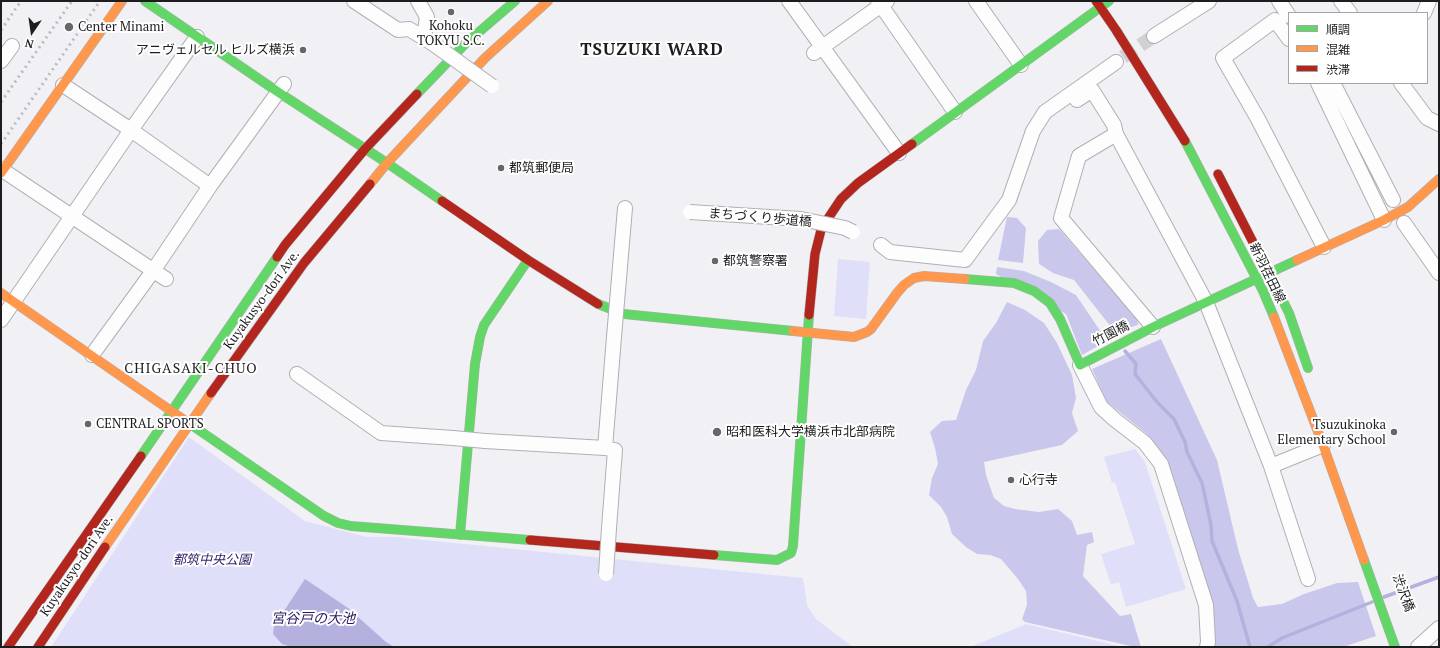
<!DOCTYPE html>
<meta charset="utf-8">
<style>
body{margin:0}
#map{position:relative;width:1440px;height:648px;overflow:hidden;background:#f1f1f5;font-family:"PT Serif","Noto Sans JP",serif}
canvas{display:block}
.frame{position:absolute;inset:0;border:2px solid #1d1d20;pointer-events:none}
.legend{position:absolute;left:1288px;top:12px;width:140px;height:72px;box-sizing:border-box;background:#fff;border:1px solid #a5a5a6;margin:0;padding:5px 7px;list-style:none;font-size:12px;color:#1d1d20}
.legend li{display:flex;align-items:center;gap:8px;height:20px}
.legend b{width:20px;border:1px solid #a5a5a6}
.north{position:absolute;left:12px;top:12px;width:40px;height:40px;-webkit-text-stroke:3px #fff;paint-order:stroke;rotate:193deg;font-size:11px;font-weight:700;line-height:16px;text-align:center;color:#1d1d20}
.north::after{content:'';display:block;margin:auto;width:14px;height:18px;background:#1d1d20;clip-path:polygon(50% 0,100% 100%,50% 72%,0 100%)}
</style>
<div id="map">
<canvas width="1440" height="648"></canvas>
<div class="frame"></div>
<ul class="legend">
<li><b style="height:5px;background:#63d668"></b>順調</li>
<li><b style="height:5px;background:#ff974d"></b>混雑</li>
<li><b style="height:5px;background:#b3261e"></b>渋滞</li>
</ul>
<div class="north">N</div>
</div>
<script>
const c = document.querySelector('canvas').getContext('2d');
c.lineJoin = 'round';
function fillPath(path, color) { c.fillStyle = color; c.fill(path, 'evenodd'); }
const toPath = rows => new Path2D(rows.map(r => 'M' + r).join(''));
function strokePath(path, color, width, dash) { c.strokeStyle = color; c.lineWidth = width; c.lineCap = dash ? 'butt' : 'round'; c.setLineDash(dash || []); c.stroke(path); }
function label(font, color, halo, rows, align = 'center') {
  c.font = font + ' "PT Serif","Noto Sans JP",serif'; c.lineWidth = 4; c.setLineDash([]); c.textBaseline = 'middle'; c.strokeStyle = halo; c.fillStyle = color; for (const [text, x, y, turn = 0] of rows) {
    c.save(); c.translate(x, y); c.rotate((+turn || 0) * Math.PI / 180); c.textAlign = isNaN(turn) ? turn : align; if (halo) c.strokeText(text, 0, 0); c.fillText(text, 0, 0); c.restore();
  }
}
fillPath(toPath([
 [838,259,870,262,866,319,834,316],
 [189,437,305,521,367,537,395,537,803,578,807,605,816,619,853,647,51,647],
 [1135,449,1145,462,1186,589,1126,607,1119,582,1111,585,1101,554,1135,544,1115,482,1112,483,1104,457],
 [1026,624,1123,647,970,647]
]), '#e0dff9');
fillPath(toPath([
 [1007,217,1017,218,1026,228,1023,263,998,260],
 [1059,229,1137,319,1138,325,1115,332,1074,280,1053,273,1039,264,1038,241,1047,230],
 [997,267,1024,271,1051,282,1076,295,1107,341,1082,355,1066,314,996,274],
 [1007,302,1025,310,1044,323,1057,343,1072,375,1076,398,1072,413,1078,431,1062,445,984,462,986,475,994,498,1004,506,1015,509,1039,512,1058,509,1072,521,1077,535,1092,532,1094,542,1087,545,1083,576,1120,616,1131,614,1141,647,1135,647,1025,622,1022,619,1027,605,1026,591,1018,579,1001,559,990,555,977,554,966,547,952,534,947,517,941,507,929,495,932,478,938,464,935,448,930,432,942,421,956,420,966,390,976,370,983,341,996,323],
 [1161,339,1217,460,1238,549,1253,598,1258,607,1282,604,1304,594,1337,583,1358,582,1376,636,1343,647,1209,647,1163,456,1147,434,1106,401,1092,369]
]), '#c9c7ec');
fillPath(toPath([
 [305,579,348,608,386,642,394,647,291,647,282,644,273,634,274,626]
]), '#b5b1df');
strokePath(toPath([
 [1125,351,1136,364,1135,374,1157,402,1174,419,1185,442,1187,452,1202,483,1211,525,1212,541,1237,601,1250,647],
 [1384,597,1439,577],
 [1268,647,1282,638,1372,602]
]), '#b5b1df', 3.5);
strokePath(toPath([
 [1123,57,1154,36]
]), '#d1d1d5', 14, [14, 7]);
const street = toPath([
 [354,1,398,30,409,29,432,43],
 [418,1,427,17,424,38],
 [789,1,899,153],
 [878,1,955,112],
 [976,1,1021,65],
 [1279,1,1289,16],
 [1341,1,1350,13],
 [1424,13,1429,1],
 [1154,36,1209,1],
 [1289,39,1275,20,1223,58,1258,119,1324,247],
 [814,53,887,1],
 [1,61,12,46],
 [1318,83,1384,220],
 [1333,83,1393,200],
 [1401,83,1427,118,1439,124],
 [63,85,131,130,210,186],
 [1077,100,1092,90,1114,125,1116,134],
 [1,169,166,279],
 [1404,223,1439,273],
 [881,245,890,252,965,260,1009,200,1033,131,1045,112,1116,62],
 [618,290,625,208],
 [1,320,131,130,197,37],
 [1153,327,1061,218,1079,156,1116,134,1206,302,1271,466,1308,579],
 [92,355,153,271,210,186,284,84],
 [1080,365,1101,407,1114,419,1145,443,1161,464,1206,605,1208,642,1207,647],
 [297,374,381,433,453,438],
 [485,441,605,448],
 [1271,466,1323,445],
 [609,528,615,450,605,448,614,337],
 [1418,647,1439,628]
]);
const fast = toPath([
 [145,1,278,92,387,163,442,201],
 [417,94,465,44,515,1],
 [1185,141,1263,291,1274,317],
 [912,144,1109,1],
 [965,279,1014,283,1034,291,1050,303,1060,319,1080,365,1153,327,1297,260],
 [1279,293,1289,313,1308,368],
 [598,304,624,314,793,331],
 [190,424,324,516,338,523,351,526,530,540],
 [141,456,277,257],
 [460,535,475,364,480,337,484,325,528,260],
 [714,555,777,560,791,553,793,546,809,315],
 [1364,560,1395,647]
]);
const slow = toPath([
 [1,173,122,1],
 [370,184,387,163,485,58,548,1],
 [1297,260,1384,220,1408,207,1439,179],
 [1,293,190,424],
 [1274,317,1323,445,1364,560],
 [793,331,854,337,867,332,871,329,897,293,904,285,914,278,924,276,965,279],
 [105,547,211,393]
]);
const jam = toPath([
 [1096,1,1116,30,1185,141],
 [1218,174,1279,293],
 [442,201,528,260,598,304],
 [277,257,285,245,365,149,417,94],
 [809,315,815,254,821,230,827,220,841,199,858,183,912,144],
 [211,393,304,263,370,184],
 [530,540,714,555],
 [8,647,141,456],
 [38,647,105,547]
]);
strokePath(street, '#b0b0b4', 16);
strokePath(fast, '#b0b0b4', 10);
strokePath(slow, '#b0b0b4', 10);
strokePath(jam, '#b0b0b4', 10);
strokePath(street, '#fdfdfe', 14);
strokePath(fast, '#63d668', 9);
strokePath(slow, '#ff974d', 9);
strokePath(jam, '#b3261e', 9);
strokePath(toPath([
 [1,30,21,1],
 [1,102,72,1],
 [1,144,100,1]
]), '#bcbcbe', 3, [2, 4]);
const streetBridge = toPath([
 [432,43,492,86],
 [690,212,801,219,845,228,853,232],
 [614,337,618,290],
 [453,438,485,441],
 [606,574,609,528]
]);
strokePath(streetBridge, '#b0b0b4', 16, []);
strokePath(streetBridge, '#fdfdfe', 14);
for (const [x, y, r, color] of [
 [451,12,4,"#67676b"],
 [69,27,5,"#67676b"],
 [303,50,4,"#67676b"],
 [501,168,4,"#67676b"],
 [715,261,4,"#67676b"],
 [88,424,4,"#67676b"],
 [717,432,5,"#67676b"],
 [1394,432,4,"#67676b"],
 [1011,480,4,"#67676b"]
]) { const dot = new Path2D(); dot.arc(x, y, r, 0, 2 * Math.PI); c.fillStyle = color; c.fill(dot); strokePath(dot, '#fff', 1.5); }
label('13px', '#1d1d20', '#fff', [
 ["Kohoku",451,26,"center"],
 ["TOKYU S.C.",451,41,"center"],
 ["Center Minami",78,27],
 ["アニヴェルセル ヒルズ横浜",295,50,"right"],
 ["都筑郵便局",509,168],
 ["都筑警察署",723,261],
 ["CENTRAL SPORTS",96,424],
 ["Tsuzukinoka",1386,425,"right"],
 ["Elementary School",1386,440,"right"],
 ["昭和医科大学横浜市北部病院",726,432],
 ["心行寺",1019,480]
], 'left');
label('13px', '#1d1d20', '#fff', [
 ["まちづくり歩道橋",760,218,5],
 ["新羽荏田線",1267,273,64],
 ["Kuyakusyo-dori Ave.",262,300,-54],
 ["竹園橋",1111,334,-27],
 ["Kuyakusyo-dori Ave.",77,566,-56],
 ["渋沢橋",1403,593,70]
]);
label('italic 13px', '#2f1e68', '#fff', [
 ["都筑中央公園",212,560]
]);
c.letterSpacing = '1px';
label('14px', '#1d1d20', '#fff', [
 ["CHIGASAKI-CHUO",191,369]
]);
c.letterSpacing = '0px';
label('italic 14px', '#2c1963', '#fff', [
 ["宮谷戸の大池",313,619]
]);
c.letterSpacing = '1px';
label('bold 17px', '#1d1d20', '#fff', [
 ["TSUZUKI WARD",652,50]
]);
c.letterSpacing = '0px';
</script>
